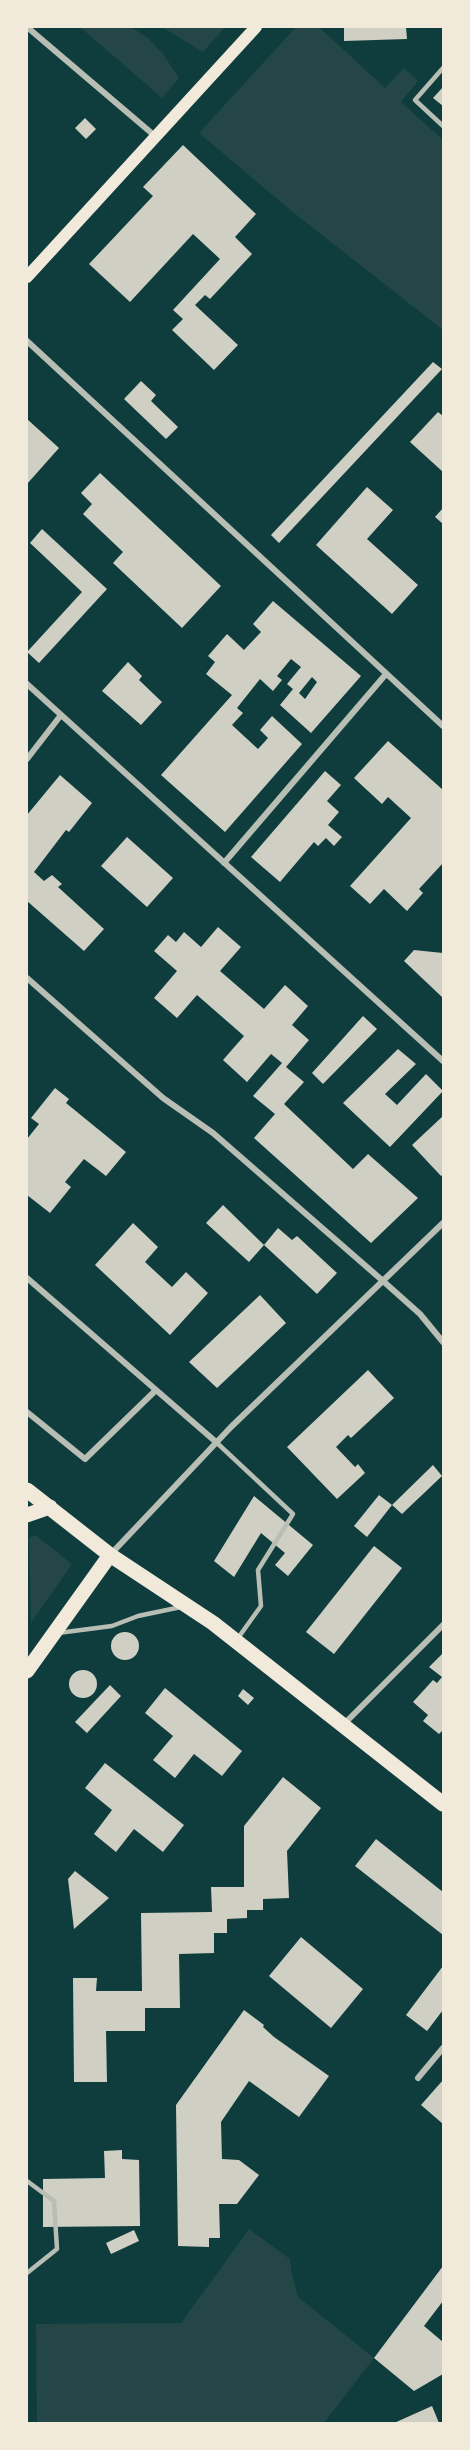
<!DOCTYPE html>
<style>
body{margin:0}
#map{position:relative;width:470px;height:2450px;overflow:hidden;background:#0f3d3e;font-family:"Public Sans",sans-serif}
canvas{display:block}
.frame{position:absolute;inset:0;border:28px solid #f1e9da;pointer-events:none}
</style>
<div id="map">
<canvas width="470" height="2450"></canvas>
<div class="frame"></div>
</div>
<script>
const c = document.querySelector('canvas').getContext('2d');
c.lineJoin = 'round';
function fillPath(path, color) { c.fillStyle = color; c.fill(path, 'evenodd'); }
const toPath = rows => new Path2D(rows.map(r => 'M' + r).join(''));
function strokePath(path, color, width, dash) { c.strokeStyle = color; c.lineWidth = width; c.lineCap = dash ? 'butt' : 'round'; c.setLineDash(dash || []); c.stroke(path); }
fillPath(toPath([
 [80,27,131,27,148,38,163,54,179,78,162,98],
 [162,27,225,27,203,52],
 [296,27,319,27,385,88,404,68,418,81,401,102,443,140,443,330,294,213,199,133],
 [35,1535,72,1564,31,1623,29,1538],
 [249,2229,290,2259,292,2275,298,2297,374,2358,324,2423,37,2423,36,2324,181,2323]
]), '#244646');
fillPath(toPath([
 [344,27,406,27,407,39,344,41],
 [443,87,443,106,433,98],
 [85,118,96,129,86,139,75,128],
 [183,145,256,214,235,237,252,254,210,299,205,295,195,305,238,345,214,370,172,330,183,319,173,310,220,259,193,234,130,302,89,264,153,196,143,187],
 [433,362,442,369,279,543,271,535],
 [141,381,156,395,151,401,178,427,166,439,124,399],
 [438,412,443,416,443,472,410,442],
 [27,419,59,448,27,484],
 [100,473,221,586,182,628,113,563,123,552,83,514,92,504,81,493],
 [367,487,393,510,367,539,418,585,392,614,316,545],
 [443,508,443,524,435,517],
 [42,529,107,589,39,663,27,652,82,592,30,543],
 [273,601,361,676,311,733,280,705,293,689,287,684,301,667,291,659,277,676,282,680,273,691,260,679,237,708,243,713,232,725,258,749,268,738,260,730,272,716,302,744,225,832,161,775,232,695,206,674,215,662,208,656,227,634,244,650,261,632,253,624],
 [312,677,317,682,305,699,299,693],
 [128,662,142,676,139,680,162,702,141,725,102,691],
 [388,741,443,790,443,863,419,889,423,893,407,911,384,889,370,904,350,886,411,818,388,797,382,804,354,778],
 [325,771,341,785,327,801,339,812,328,825,342,837,334,846,326,838,318,846,314,842,280,882,251,857],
 [60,775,92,803,69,832,66,830,34,872,44,881,52,875,62,884,58,887,104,929,84,951,27,901,27,815],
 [127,837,173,878,147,907,101,866],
 [218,927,241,947,220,971,264,1009,285,985,308,1006,292,1025,309,1040,286,1067,304,1082,284,1104,353,1169,368,1154,418,1198,371,1243,254,1138,275,1114,253,1096,282,1063,271,1054,247,1082,223,1060,244,1036,197,995,177,1018,154,998,177,971,154,951,168,935,176,942,184,932,201,947],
 [414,950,443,953,443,998,404,961],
 [363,1016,377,1029,323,1084,312,1073],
 [398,1049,416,1064,385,1094,397,1105,426,1074,443,1091,390,1147,343,1103],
 [55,1088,69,1099,66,1103,126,1152,106,1176,84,1159,65,1182,71,1187,50,1213,27,1195,27,1139,39,1124,31,1118],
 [443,1116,443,1174,441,1176,412,1145],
 [223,1205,264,1245,249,1262,206,1223],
 [133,1223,158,1247,145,1262,172,1287,186,1272,208,1293,170,1335,95,1265],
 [278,1228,292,1240,297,1236,337,1273,317,1294,264,1245],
 [260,1295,286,1323,217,1388,189,1362],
 [368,1370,394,1398,351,1438,348,1435,336,1447,355,1467,358,1464,365,1473,337,1499,287,1447],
 [433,1465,442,1476,402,1514,392,1505],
 [379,1495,392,1505,367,1537,354,1526],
 [254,1496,313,1545,288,1576,275,1565,285,1553,261,1533,234,1577,214,1561],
 [374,1546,402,1568,334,1654,306,1632],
 '111 1646a14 14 0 1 1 28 0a14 14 0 1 1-28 0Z',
 [443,1653,443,1730,439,1734,423,1721,428,1715,413,1702,433,1680,437,1683,442,1677,429,1667],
 '69 1684a14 14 0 1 1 28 0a14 14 0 1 1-28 0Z',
 [110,1685,121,1696,87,1733,75,1722],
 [165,1688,242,1751,222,1776,194,1754,175,1778,153,1760,173,1736,145,1713],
 [243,1689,254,1698,248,1705,238,1696],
 [105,1763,184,1825,163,1852,134,1829,116,1852,94,1834,112,1810,85,1788],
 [283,1777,321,1808,287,1851,289,1898,263,1899,263,1910,247,1910,247,1918,227,1919,227,1933,214,1933,214,1953,179,1954,180,2008,145,2008,145,2031,106,2031,107,2082,74,2082,73,1978,97,1978,96,1991,142,1991,141,1913,212,1912,211,1887,244,1887,244,1826],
 [376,1839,443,1892,443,1935,355,1866],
 [75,1871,109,1898,74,1929,68,1879],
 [301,1937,363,1989,331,2028,269,1976],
 [443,1966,443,2010,427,2031,406,2015],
 [244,2010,264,2025,263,2027,274,2037,329,2076,299,2117,249,2081,221,2122,222,2159,239,2160,259,2175,237,2204,219,2204,220,2238,209,2238,209,2247,178,2246,176,2105],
 [443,2080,443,2124,421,2105],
 [122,2150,122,2159,139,2160,140,2226,43,2227,43,2179,105,2178,104,2151],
 [134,2230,139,2241,111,2254,106,2243],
 [443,2266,443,2301,424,2326,443,2342,443,2374,414,2391,374,2358],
 [432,2406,439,2423,394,2423]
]), '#cfcfc3');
strokePath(toPath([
 [443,68,415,100,443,126],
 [216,1442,293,1514,258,1570,261,1606,238,1638],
 [58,1633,112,1626,138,1616,181,1607],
 [27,2181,54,2201,57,2249,27,2273]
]), '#b8beb3', 4.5);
strokePath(toPath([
 [27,27,155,136],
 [27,341,443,726],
 [27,684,443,1061],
 [27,759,61,715],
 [224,863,386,674],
 [27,978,163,1098,213,1133,383,1281,420,1314,443,1342],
 [27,1278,216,1442],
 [27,1412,85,1459,156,1390],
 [110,1555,231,1427,443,1223],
 [343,1725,443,1625],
 [418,2078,443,2048]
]), '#b8beb3', 6);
strokePath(toPath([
 [27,277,256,27]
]), '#f1e9da', 12);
strokePath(toPath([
 [27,1490,110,1555,213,1623,443,1804],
 [27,1515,50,1507],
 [27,1671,110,1555]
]), '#f1e9da', 15);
</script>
